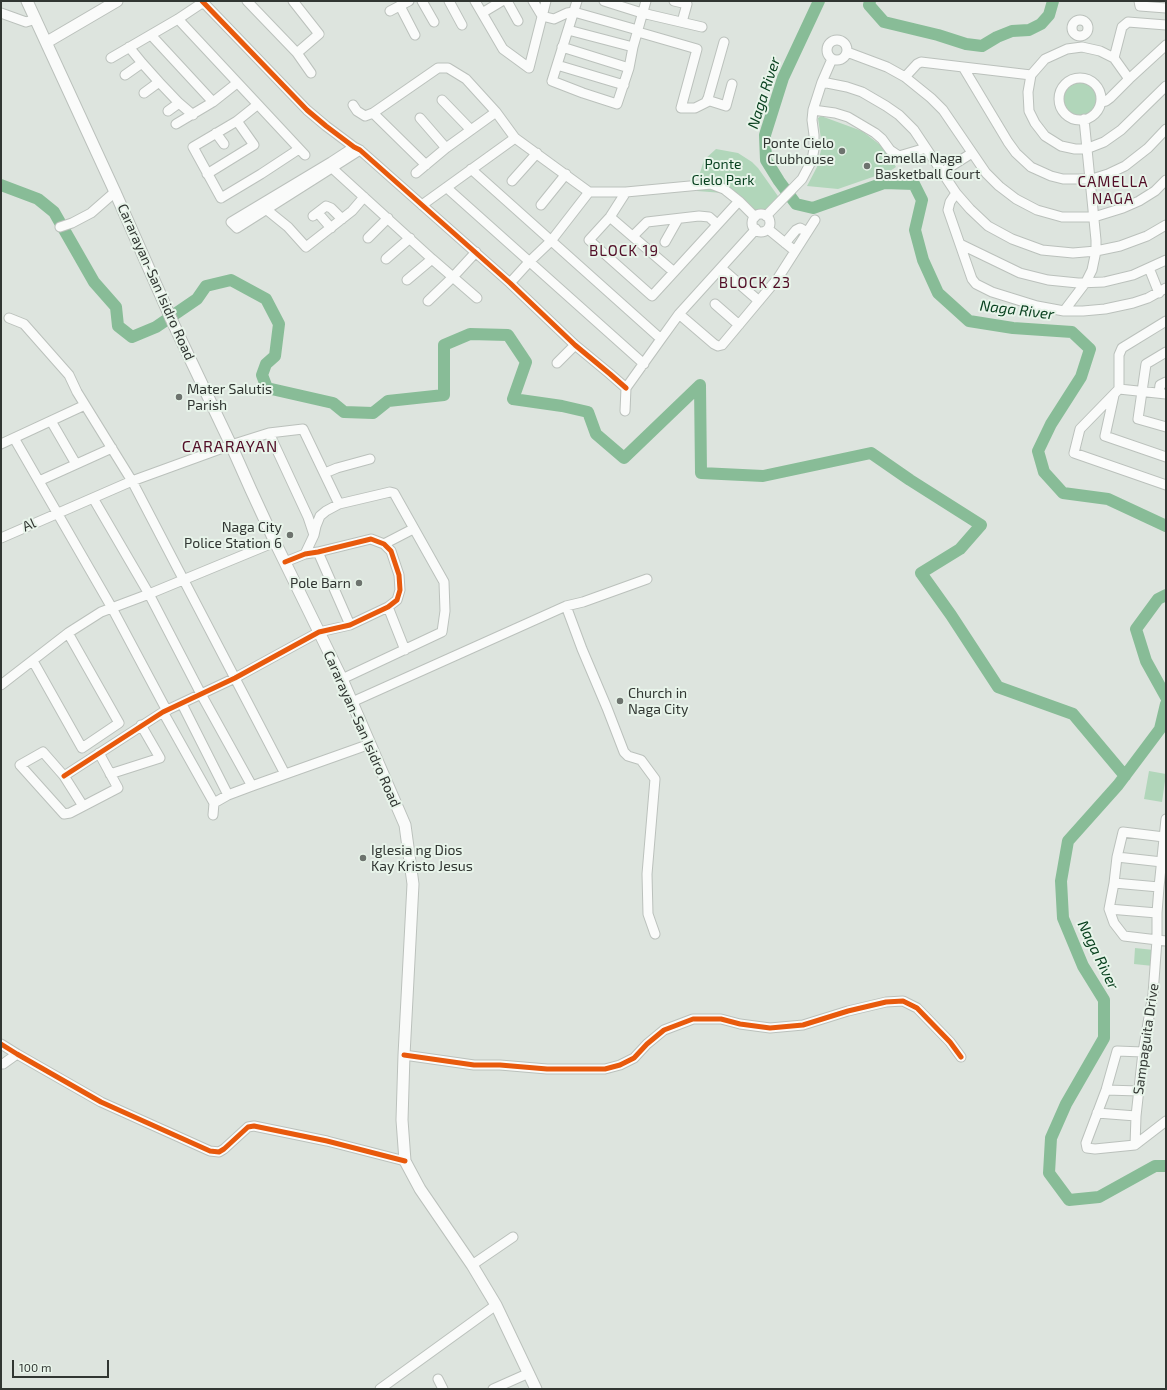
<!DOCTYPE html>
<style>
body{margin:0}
#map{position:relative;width:1167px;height:1390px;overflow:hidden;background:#dde4de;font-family:"Exo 2",sans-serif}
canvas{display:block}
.frame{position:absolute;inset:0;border:2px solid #313632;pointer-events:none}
.scale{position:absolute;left:12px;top:1360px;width:97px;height:18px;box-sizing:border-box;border:2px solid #313632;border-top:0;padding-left:5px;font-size:12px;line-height:14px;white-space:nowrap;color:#313632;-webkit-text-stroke:3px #e8f4ea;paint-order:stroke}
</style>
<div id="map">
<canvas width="1167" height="1390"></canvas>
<div class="frame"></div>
<div class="scale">100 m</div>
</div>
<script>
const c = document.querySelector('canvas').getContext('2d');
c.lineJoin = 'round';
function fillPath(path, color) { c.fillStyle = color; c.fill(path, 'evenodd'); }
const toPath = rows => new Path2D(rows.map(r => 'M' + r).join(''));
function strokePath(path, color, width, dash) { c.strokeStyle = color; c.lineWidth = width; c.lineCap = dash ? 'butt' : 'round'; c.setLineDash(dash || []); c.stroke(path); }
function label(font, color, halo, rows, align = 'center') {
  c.font = font + ' "Exo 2",sans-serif'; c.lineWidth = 4; c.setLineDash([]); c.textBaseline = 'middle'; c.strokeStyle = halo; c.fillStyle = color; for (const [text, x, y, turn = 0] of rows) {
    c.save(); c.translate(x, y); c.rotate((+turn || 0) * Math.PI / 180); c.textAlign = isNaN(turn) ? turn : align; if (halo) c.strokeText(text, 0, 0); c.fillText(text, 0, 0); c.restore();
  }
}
fillPath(toPath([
 '1062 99a18 18 0 1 1 36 0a18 18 0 1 1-36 0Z',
 [821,116,862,131,883,147,896,167,890,171,838,189,807,186,817,167,822,146,818,118],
 [716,149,738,153,752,162,758,168,780,199,765,212,756,213,723,193,697,191,699,176,704,160],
 [1149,771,1166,774,1162,802,1144,799],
 [1135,948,1154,950,1153,966,1134,964]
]), '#b1d6ba');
strokePath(toPath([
 [819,1,783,78,765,135,766,160,779,181,796,204,813,208,884,183,914,184,922,200,915,230,923,260,938,293,969,321,1013,328,1072,332,1090,349,1081,377,1051,424,1038,451,1044,472,1063,493,1108,499,1166,526],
 [870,1,869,5,884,22,938,35,966,44,982,46,997,37,1012,31,1029,30,1041,24,1049,15,1053,1],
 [1,185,38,199,54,212,94,282,116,307,118,326,132,337,156,327,197,299,206,286,231,280,266,299,279,324,275,356,266,364,262,375,267,388,333,403,344,412,373,413,388,401,444,395,444,345,470,334,508,335,526,362,513,399,562,406,588,412,596,434,624,458,700,385,701,473,763,476,871,453,910,480,981,525,960,549,921,573,951,615,998,687,1073,714,1125,776],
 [1166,595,1158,599,1136,629,1146,661,1166,697],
 [1166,704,1160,729,1118,785,1068,841,1061,881,1063,918,1083,966,1104,1000,1104,1038,1066,1104,1051,1138,1049,1173,1069,1200,1099,1197,1155,1166,1166,1166]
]), '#88bc97', 12);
const minor = toPath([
 [202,1,307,110,326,126,354,147,360,150,510,283,575,345,610,374,626,388],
 [247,1,297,53,311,73],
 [293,1,319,34,297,53],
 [422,1,434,22],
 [449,1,462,25],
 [475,1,503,49,529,68,546,1],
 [507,1,518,21],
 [533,1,542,16,554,19,567,13,574,12,634,29,638,32,697,49,681,108,695,108,707,102,724,42],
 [577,1,552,81,583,93,617,104,629,68,633,47,646,1],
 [604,1,642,13,702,27],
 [674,1,687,4,682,22],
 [1139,1,1140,6,1166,8],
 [400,6,415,35],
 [390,11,409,1],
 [1,13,26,22,36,19],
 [482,13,502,1],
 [178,19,305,155],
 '1072 28a8 8 0 1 1 16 0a8 8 0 1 1-16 0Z',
 [568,30,633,47],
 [151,35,213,102],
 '827 50a10 10 0 1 1 20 0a10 10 0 1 1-20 0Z',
 [129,47,142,63,159,82,179,103,193,115],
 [562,47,629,68],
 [847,52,887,67,905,77,931,98,943,110,986,173,999,186,1016,199,1037,210,1062,217,1094,217,1123,208,1139,201,1155,191,1166,180],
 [111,58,178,19,205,1],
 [1114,58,1122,27,1128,22,1166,25],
 [557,65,624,85],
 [963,67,1008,142,1016,153,1031,167,1051,176,1063,179,1087,179,1089,180,1108,174,1125,166,1148,148,1166,129],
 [125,75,142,63],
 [905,77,917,64,921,62,1031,75],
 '1059 99a21 21 0 1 1 42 0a21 21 0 1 1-42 0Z',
 [1129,79,1114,58,1100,51,1082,47,1067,49,1045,59,1031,75,1028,92,1029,111,1035,123,1045,136,1061,146,1075,149,1086,149,1104,142,1121,130,1166,86],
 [822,82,847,87,862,92,886,106,899,115,914,130,956,193,970,209,988,226,1012,239,1042,250,1073,253,1096,251,1120,246,1147,236,1166,225],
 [144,93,159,82],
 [442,100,471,130],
 [707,100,726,106,732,84],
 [1101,102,1106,101,1110,98,1129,79,1166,45],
 [257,105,237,121,193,147,221,198,261,174,299,149],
 [353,105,357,111,365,116,373,113,426,165],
 [813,110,835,113,848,117,875,133,882,139,890,150,899,156,926,148],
 [168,111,179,103],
 [373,113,438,68,448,68,466,79,496,112,515,138,589,192,626,192,711,184,724,189,739,201,755,217],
 [420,118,446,148],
 [176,124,213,102,237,83],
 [216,133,224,144],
 [354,147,331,162,231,222,237,228,360,150],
 [331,164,332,168,432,259,477,298],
 [471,169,661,339],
 [942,172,972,153],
 [416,173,446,148,496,112],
 [207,174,254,145,237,121],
 [512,181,537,153],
 [447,188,644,364],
 [626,192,610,217,589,240,652,296,739,201],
 [956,193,950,202,948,210,972,279,976,284,992,292,1037,306,1064,311,1083,311,1105,309,1133,303,1148,298,1166,288],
 [264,205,267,210,288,227,306,247,352,211,364,197],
 [422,205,515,138],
 [541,205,566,174],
 [318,213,331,228],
 '752 223a9 9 0 1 1 18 0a9 9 0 1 1-18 0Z',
 [313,216,326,206,331,208,342,219],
 [766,216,802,179,812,160,814,149,814,135,812,120,813,110,822,82,832,59],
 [610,217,674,272],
 [60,227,72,223,91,213,115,192],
 [768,229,795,251],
 [633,236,647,222,699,216,709,217,717,224],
 [368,238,388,218],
 [665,242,678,219],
 [785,243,796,230,800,228,807,232],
 [960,244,1020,273,1048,280,1078,283,1104,282,1133,275,1166,260],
 [386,259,410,238],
 [721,268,759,301],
 [1149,268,1159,293],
 [407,280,432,259],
 [510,283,530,261,551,241,589,192],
 [428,301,453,277,476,252],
 [715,304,739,325],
 [1064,311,1086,282,1092,270,1096,251,1096,240,1084,119],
 [679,314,714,344,718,346,722,345,778,278,815,220],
 [9,318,24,324,69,375,77,392,132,481,285,774],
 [1166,321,1122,348,1119,355,1119,389,1080,429,1074,453,1166,485],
 [1166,352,1146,364,1138,419,1166,427],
 [557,363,575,345],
 [1119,389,1166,394],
 [1159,393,1160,385,1166,382],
 [1114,395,1105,436,1166,457],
 [625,411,626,388,661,339,679,314,756,229],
 [51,421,76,464],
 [269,433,308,517,314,535,305,554],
 [14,438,112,608,167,711],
 [1,444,85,405],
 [325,473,337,468,370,459],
 [39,481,112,448],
 [93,498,149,594,201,694,252,786],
 [314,535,316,526,320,516,326,511,339,504,390,492,394,493,444,582,445,611,442,632,342,679],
 [1,538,132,481,231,445,269,433,303,429,339,504],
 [384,544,413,529],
 [318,552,350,625],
 [566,606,582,649,607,708,624,752,628,756,641,760,655,779,647,874,648,914,655,934],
 [388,607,405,650],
 [33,661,82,748,119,723,68,633],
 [1,685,68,633,101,612,149,594,275,542],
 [352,702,566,606,583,602,647,579],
 [182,704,228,795],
 [163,712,214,803,213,815],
 [110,774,160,758,141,725],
 [64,776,163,712,235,678,319,632,350,625,388,607,397,600,400,590,399,575,391,551,384,544,371,539,318,552,305,554,285,562],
 [214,803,228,795,252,786,370,744],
 [83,806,64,776,43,752,20,765,64,814,70,813,118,788,99,753],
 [1117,857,1114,883,1159,887],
 [1162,862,1117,857,1123,832,1164,837],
 [1114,883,1109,909,1114,923,1124,936,1166,941],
 [1109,909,1157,913],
 [1,1044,17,1054,101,1102,210,1151,219,1152,224,1149,248,1127,254,1126,327,1141,405,1161],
 [1143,1052,1117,1051,1106,1090,1086,1143,1087,1148,1095,1149,1135,1145,1166,1121],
 [404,1055,474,1065,500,1065,547,1069,605,1069,620,1065,634,1058,647,1044,664,1030,693,1019,721,1019,740,1024,770,1028,803,1025,848,1011,886,1002,903,1001,917,1008,950,1042,961,1057],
 [1,1064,3,1064,17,1054],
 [1106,1090,1139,1091],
 [1097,1113,1136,1116],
 [1135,1145,1136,1116,1143,1052,1153,994,1157,940,1157,913,1159,887,1166,819],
 [472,1265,513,1237],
 [438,1379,443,1389],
 [380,1389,496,1305],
 [493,1389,529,1373]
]);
const major = toPath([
 [27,1,115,192,173,323,231,445,251,490,275,542,342,679,405,825,413,884,404,1055,402,1120,405,1161,420,1189,472,1265,496,1305,536,1389],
 [47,42,117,1]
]);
strokePath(minor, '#bbc1bc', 11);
strokePath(major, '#bbc1bc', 13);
strokePath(minor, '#fafbfa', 9);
strokePath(major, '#fafbfa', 11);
strokePath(toPath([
 [202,1,307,110,326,126,354,147,360,150,510,283,575,345,610,374,626,388],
 [64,776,163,712,235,678,319,632,350,625,388,607,397,600,400,590,399,575,391,551,384,544,371,539,318,552,305,554,285,562],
 [1,1044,17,1054,101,1102,210,1151,219,1152,224,1149,248,1127,254,1126,327,1141,405,1161],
 [404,1055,474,1065,500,1065,547,1069,605,1069,620,1065,634,1058,647,1044,664,1030,693,1019,721,1019,740,1024,770,1028,803,1025,848,1011,886,1002,903,1001,917,1008,950,1042,961,1057]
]), '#e8590c', 5);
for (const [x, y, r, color] of [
 [842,151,4,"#6d736e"],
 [867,166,4,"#6d736e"],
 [179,397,4,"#6d736e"],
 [290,535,4,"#6d736e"],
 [359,583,4,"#6d736e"],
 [620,701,4,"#6d736e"],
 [363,858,4,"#6d736e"]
]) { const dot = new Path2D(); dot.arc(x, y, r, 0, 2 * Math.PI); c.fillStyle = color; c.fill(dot); strokePath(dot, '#e8f4ea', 1.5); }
label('14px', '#313632', '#e8f4ea', [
 ["Ponte Cielo",834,143,"right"],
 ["Clubhouse",834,159,"right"],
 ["Camella Naga",875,158],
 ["Basketball Court",875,174],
 ["Mater Salutis",187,389],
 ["Parish",187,405],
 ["Naga City",282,527,"right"],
 ["Police Station 6",282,543,"right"],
 ["Pole Barn",351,583,"right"],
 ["Church in",628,693],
 ["Naga City",628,709],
 ["Iglesia ng Dios",371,850],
 ["Kay Kristo Jesus",371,866]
], 'left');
label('14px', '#063f1e', '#e8f4ea', [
 ["Ponte",723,164],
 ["Cielo Park",723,180]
]);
label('14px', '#313632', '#e8f4ea', [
 ["Cararayan-San Isidro Road",156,282,66],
 ["Al",29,525,-24],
 ["Cararayan-San Isidro Road",362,729,66],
 ["Sampaguita Drive",1146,1039,-82]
]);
label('italic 15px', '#09411f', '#e8f4ea', [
 ["Naga River",764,93,-72],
 ["Naga River",1017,310,7],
 ["Naga River",1098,955,64]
]);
c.letterSpacing = '1px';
label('15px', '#520e27', '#e8f4ea', [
 ["CAMELLA",1113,182],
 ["NAGA",1113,199],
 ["BLOCK 19",624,251],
 ["BLOCK 23",755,283]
]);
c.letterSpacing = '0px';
c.letterSpacing = '1px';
label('16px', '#520e27', '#e8f4ea', [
 ["CARARAYAN",230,447]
]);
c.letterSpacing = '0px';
</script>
